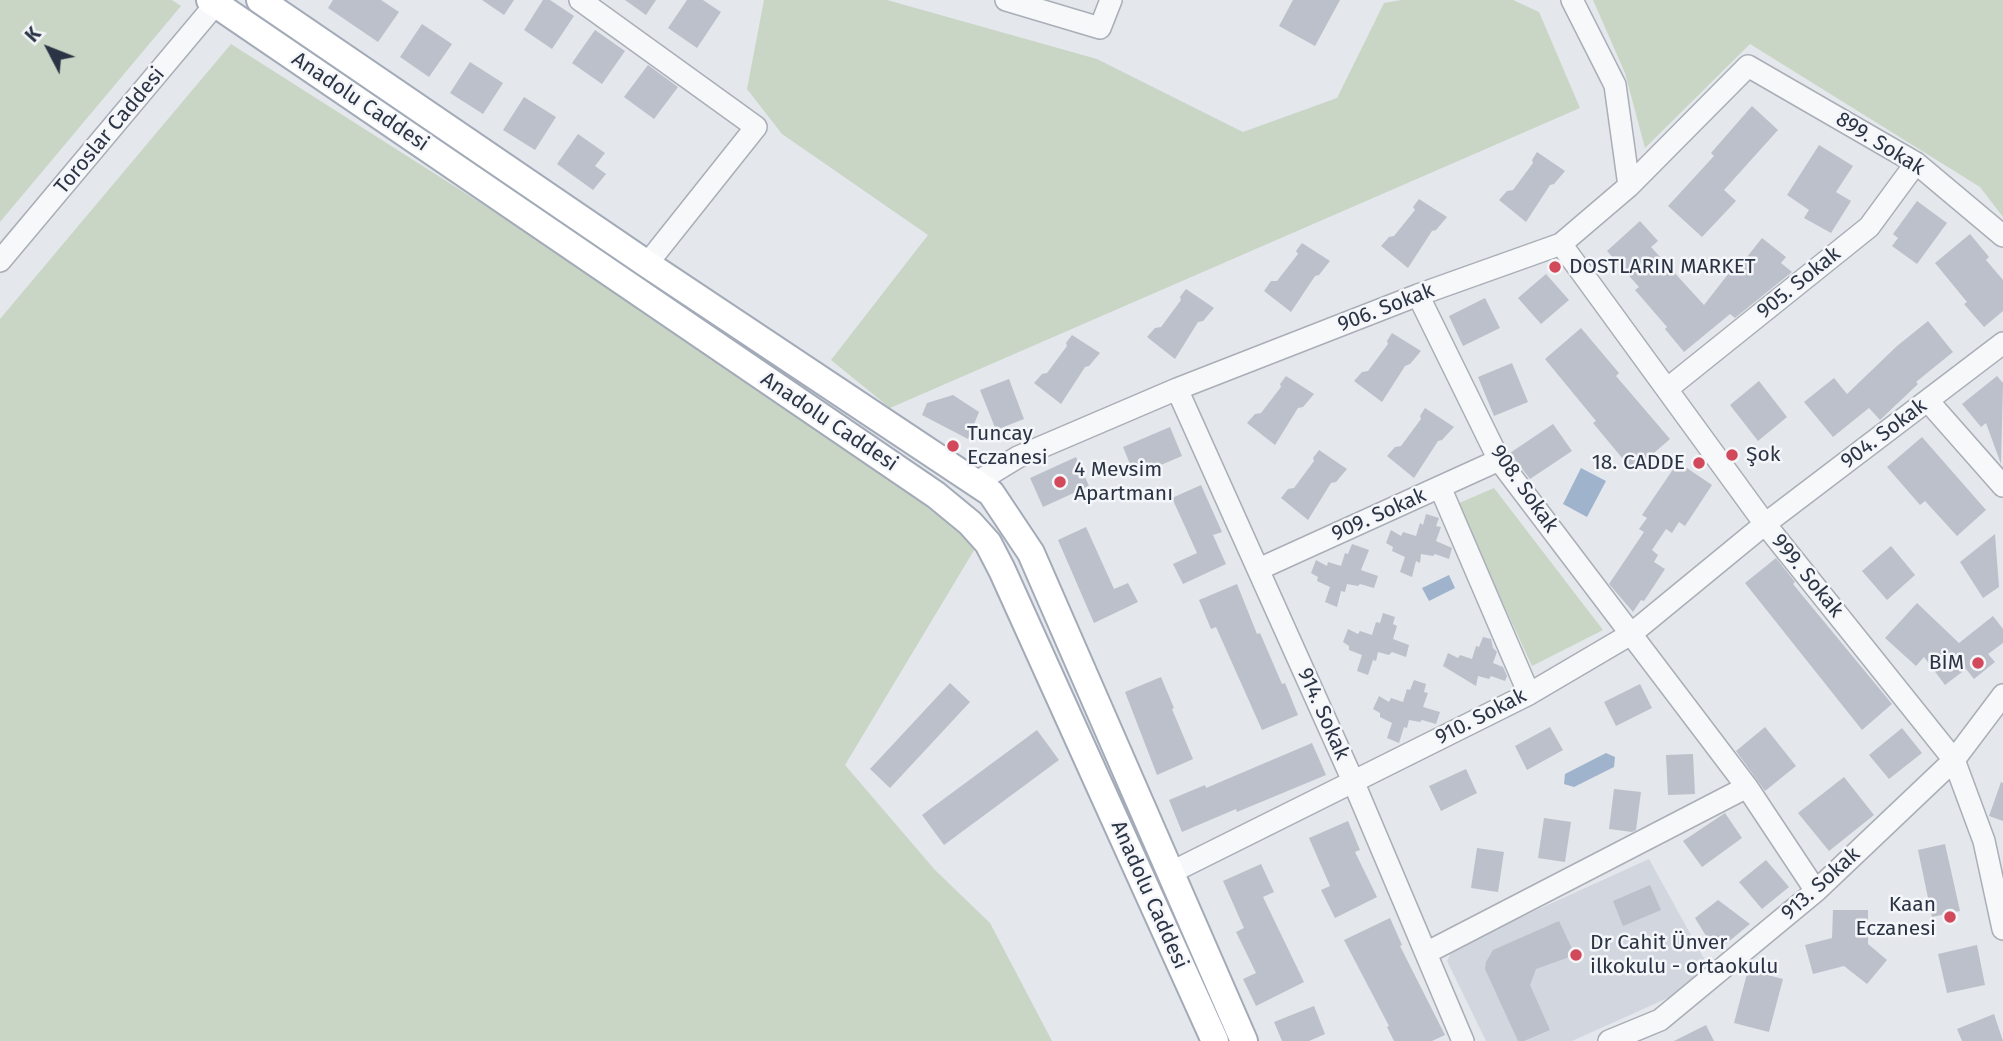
<!DOCTYPE html>
<meta charset="utf-8">
<style>
body{margin:0}
#map{position:relative;width:2003px;height:1041px;overflow:hidden;background:#e4e7ec;font-family:"Fira Sans",sans-serif}
canvas{display:block}
.north{position:absolute;left:14px;top:14px;width:70px;height:70px;-webkit-text-stroke:5px #f4f6f9;paint-order:stroke;rotate:312deg;font-size:19px;font-weight:700;line-height:28px;text-align:center;color:#2b3445}
.north::after{content:'';display:block;margin:auto;width:24px;height:32px;background:#2b3445;clip-path:polygon(50% 0,100% 100%,50% 72%,0 100%)}
</style>
<div id="map">
<canvas width="2003" height="1041"></canvas>
<div class="north">K</div>
</div>
<script>
const c = document.querySelector('canvas').getContext('2d');
c.lineJoin = 'round';
function fillPath(path, color) { c.fillStyle = color; c.fill(path, 'evenodd'); }
const toPath = rows => new Path2D(rows.map(r => 'M' + r).join(''));
function strokePath(path, color, width, dash) { c.strokeStyle = color; c.lineWidth = width; c.lineCap = dash ? 'butt' : 'round'; c.setLineDash(dash || []); c.stroke(path); }
function label(font, color, halo, rows, align = 'center') {
  c.font = font + ' "Fira Sans",sans-serif'; c.lineWidth = 5; c.setLineDash([]); c.textBaseline = 'middle'; c.strokeStyle = halo; c.fillStyle = color; for (const [text, x, y, turn = 0] of rows) {
    c.save(); c.translate(x, y); c.rotate((+turn || 0) * Math.PI / 180); c.textAlign = isNaN(turn) ? turn : align; if (halo) c.strokeText(text, 0, 0); c.fillText(text, 0, 0); c.restore();
  }
}
fillPath(toPath([
 [1649,859,1707,964,1679,993,1572,1041,1486,1041,1447,961,1453,948]
]), '#d2d6de');
fillPath(toPath([
 [0,0,172,0,181,6,0,222],
 [764,0,887,0,1097,59,1243,132,1337,98,1384,3,1401,0,1513,0,1539,12,1580,108,890,408,831,360,928,235,782,134,747,89],
 [1593,0,2003,0,2003,217,1980,187,1750,44,1645,148,1625,73],
 [231,44,550,247,930,507,976,547,845,765,935,870,990,923,1052,1041,0,1041,0,319],
 [1494,488,1603,630,1532,666,1457,504]
]), '#c9d6c5');
fillPath(toPath([
 [1581,468,1606,481,1587,517,1563,504],
 [1449,575,1455,588,1429,601,1422,588],
 [1606,753,1615,757,1614,767,1574,787,1564,784,1565,774]
]), '#9fb4cc');
fillPath(toPath([
 [333,0,381,0,399,12,378,42,328,8],
 [482,0,514,0,504,15],
 [543,0,550,0,574,16,552,49,524,30],
 [625,0,656,0,646,15],
 [687,0,703,0,721,12,697,48,668,28],
 [1293,0,1340,0,1315,46,1279,26],
 [422,24,452,44,429,77,400,57],
 [595,30,625,51,602,84,572,63],
 [470,62,503,83,483,114,450,93],
 [648,65,678,87,654,119,624,97],
 [524,97,556,117,535,150,503,130],
 [1752,106,1778,130,1724,190,1736,201,1702,237,1668,206,1714,156,1711,153],
 [578,134,605,153,595,166,606,174,593,190,557,164],
 [1819,145,1853,166,1836,192,1851,201,1831,233,1804,218,1809,210,1787,195],
 [1537,152,1565,171,1554,184,1550,185,1526,222,1499,200,1507,191,1513,190,1533,163,1532,160],
 [1419,199,1447,217,1436,230,1432,231,1408,268,1381,246,1389,237,1394,236,1415,210,1413,207],
 [1917,201,1947,223,1917,264,1892,246,1898,238,1893,234],
 [1640,221,1658,241,1651,247,1704,305,1736,264,1739,267,1762,238,1786,257,1781,263,1792,272,1735,318,1730,314,1684,352,1665,329,1667,327,1635,290,1639,287,1607,251],
 [1970,234,1989,257,1986,260,2003,280,2003,311,1984,327,1964,304,1967,302,1935,263],
 [1302,243,1330,261,1319,275,1315,276,1291,312,1264,291,1271,281,1277,281,1298,254,1296,251],
 [1546,274,1569,300,1541,324,1518,298],
 [1186,289,1214,308,1203,321,1198,322,1175,359,1147,337,1155,328,1161,327,1181,300,1180,297],
 [1485,298,1500,328,1463,346,1449,316],
 [1928,321,1953,352,1916,382,1918,384,1880,420,1869,408,1833,437,1804,402,1834,378,1847,394,1897,346],
 [1581,328,1619,373,1616,376,1670,439,1633,471,1593,423,1596,421,1545,359],
 [1392,333,1421,351,1410,364,1405,366,1382,402,1354,381,1362,372,1368,371,1388,344,1387,341],
 [1072,335,1100,353,1089,366,1085,367,1061,404,1034,383,1042,374,1047,373,1067,346,1066,343],
 [1512,363,1528,402,1494,416,1478,377],
 [1286,376,1314,394,1303,407,1298,408,1275,445,1247,423,1255,414,1261,413,1281,387,1280,384],
 [1997,376,2003,383,2001,464,1986,423,1981,427,1962,404],
 [1009,379,1024,419,996,430,980,390],
 [1759,381,1787,417,1758,441,1730,405],
 [953,395,979,412,968,439,922,415,927,403],
 [1425,408,1454,427,1442,440,1438,441,1414,478,1387,456,1395,447,1401,446,1421,419,1420,416],
 [1553,424,1572,451,1530,479,1510,453],
 [1170,427,1182,456,1135,476,1123,447],
 [1922,437,1986,510,1957,536,1925,501,1920,505,1887,467],
 [1319,450,1347,469,1336,482,1331,483,1308,520,1281,498,1288,489,1294,488,1314,461,1313,458],
 [1076,457,1089,486,1043,507,1030,478],
 [1678,462,1712,485,1685,526,1679,522,1672,533,1666,529,1652,550,1658,555,1654,562,1665,569,1644,601,1641,600,1633,612,1609,584,1644,532,1639,529,1647,518,1642,515],
 [1201,485,1222,532,1213,535,1226,564,1183,584,1173,564,1197,553,1172,498],
 [1426,514,1439,518,1436,526,1441,527,1436,541,1452,548,1449,559,1435,554,1433,556,1421,554,1420,563,1416,561,1412,577,1400,572,1405,557,1392,551,1393,547,1386,543,1391,530,1401,536,1403,532,1416,536,1420,523,1423,525],
 [1086,527,1114,589,1128,583,1138,602,1094,623,1058,540],
 [1995,534,1999,587,1983,598,1960,562],
 [1352,544,1369,550,1361,570,1378,576,1374,588,1360,584,1358,586,1347,584,1345,592,1341,591,1337,607,1325,602,1330,587,1317,581,1318,577,1311,573,1316,560,1327,566,1328,562,1341,566,1345,553,1348,554],
 [1891,546,1915,575,1887,600,1862,571],
 [1776,558,1795,582,1793,584,1892,704,1862,730,1745,583],
 [1237,584,1257,634,1260,633,1282,684,1285,683,1298,715,1262,730,1216,627,1211,629,1199,600],
 [1917,603,1959,643,1993,616,2003,629,2003,643,1988,654,1995,662,1974,679,1966,669,1945,685,1924,657,1916,666,1885,638],
 [1383,613,1395,617,1393,624,1397,626,1393,639,1409,645,1406,657,1392,652,1389,655,1378,652,1376,661,1373,660,1368,675,1357,671,1362,655,1349,650,1349,646,1343,642,1348,629,1358,634,1360,631,1372,635,1376,622,1380,623],
 [1483,637,1491,639,1493,648,1497,652,1493,663,1503,667,1507,676,1505,681,1491,676,1489,679,1478,676,1476,686,1443,666,1448,653,1458,658,1460,655,1472,659,1476,646,1479,647],
 [1161,677,1174,708,1172,709,1193,759,1157,775,1125,692],
 [1414,680,1426,684,1424,692,1428,693,1423,707,1440,712,1436,724,1422,720,1420,722,1409,720,1407,728,1404,727,1399,743,1387,738,1392,723,1380,717,1380,713,1373,709,1379,696,1389,702,1391,698,1403,702,1407,689,1410,690],
 [950,683,970,702,890,788,870,769],
 [1640,684,1652,708,1616,726,1604,702],
 [1550,727,1563,750,1527,770,1515,746],
 [1765,727,1796,766,1765,791,1736,751],
 [1902,728,1922,753,1889,779,1869,755],
 [1037,730,1059,760,944,845,922,815],
 [1312,743,1326,775,1237,812,1236,809,1182,832,1169,800,1205,785,1206,788],
 [1693,754,1695,794,1668,795,1666,755],
 [1466,769,1477,793,1441,811,1429,786],
 [1844,777,1874,815,1829,851,1798,813],
 [2001,782,2003,783,2003,821,1989,816],
 [1614,789,1641,792,1636,830,1632,832,1609,829],
 [1725,813,1742,838,1702,867,1683,841],
 [1544,818,1571,822,1565,862,1538,858],
 [1348,821,1360,850,1355,852,1377,897,1335,918,1321,890,1330,886,1309,838],
 [1945,844,1960,911,1932,917,1918,850],
 [1477,848,1504,852,1498,892,1471,888],
 [1766,860,1789,887,1762,909,1739,882],
 [1261,864,1274,892,1263,897,1304,982,1256,1006,1243,979,1256,973,1236,932,1244,928,1223,881],
 [1650,885,1661,910,1623,926,1613,901],
 [1718,900,1750,924,1716,952,1695,918],
 [1833,910,1868,910,1868,944,1887,960,1867,984,1844,966,1813,974,1805,945,1832,938],
 [1390,918,1402,945,1400,946,1445,1035,1432,1041,1394,1041,1387,1027,1389,1026,1344,940],
 [1559,921,1575,955,1536,969,1530,985,1550,1030,1524,1041,1518,1041,1485,969,1486,962,1493,950],
 [1977,945,1985,985,1947,993,1938,954],
 [1748,970,1783,979,1769,1032,1734,1023],
 [1314,1006,1325,1034,1309,1041,1282,1041,1274,1022],
 [1994,1014,2003,1041,1962,1041,1957,1029],
 [1706,1025,1714,1041,1674,1041]
]), '#bbc0ca');
const minor = toPath([
 [580,0,756,127,647,264],
 [1006,0,1100,28,1111,0],
 [1572,0,1615,85,1629,186],
 [1561,244,1765,524,1954,760,1984,841,2003,929],
 [0,261,219,0],
 [1418,295,1499,460,1747,787,1816,891],
 [1177,389,1353,781,1463,1041],
 [1667,389,1869,227,1916,163],
 [1928,401,2003,486],
 [977,482,1018,457,1177,389,1418,295,1561,244,1629,186,1748,66,1916,163,2003,236],
 [1440,487,1529,694],
 [1259,569,1499,460],
 [1172,872,1529,694,1631,634,1765,524,2003,343],
 [1426,953,1747,787],
 [1609,1041,1660,1020,1816,891,1954,760,2003,695]
]);
const major = toPath([
 [210,0,936,495,970,523,988,543,1002,570,1215,1041],
 [260,0,647,264,991,493,1031,553,1244,1041]
]);
strokePath(minor, '#a9aeb7', 24);
strokePath(major, '#a3abb8', 30);
strokePath(minor, '#f7f8fa', 21);
strokePath(major, '#fff', 26);
for (const [x, y, r, color] of [
 [1555,267,7,"#d1495b"],
 [953,446,7,"#d1495b"],
 [1732,455,7,"#d1495b"],
 [1699,463,7,"#d1495b"],
 [1060,482,7,"#d1495b"],
 [1978,663,7,"#d1495b"],
 [1950,917,7,"#d1495b"],
 [1576,955,7,"#d1495b"]
]) { const dot = new Path2D(); dot.arc(x, y, r, 0, 2 * Math.PI); c.fillStyle = color; c.fill(dot); strokePath(dot, '#f4f6f9', 2.5); }
label('21px', '#2b3445', '#f4f6f9', [
 ["Anadolu Caddesi",360,102,34],
 ["Toroslar Caddesi",110,131,-50],
 ["899. Sokak",1880,144,32],
 ["905. Sokak",1799,283,-39],
 ["906. Sokak",1386,308,-21],
 ["Anadolu Caddesi",829,422,34],
 ["904. Sokak",1884,434,-37],
 ["908. Sokak",1524,489,55],
 ["909. Sokak",1379,515,-24],
 ["999. Sokak",1807,576,51],
 ["914. Sokak",1323,714,66],
 ["910. Sokak",1481,717,-27],
 ["913. Sokak",1821,884,-42],
 ["Anadolu Caddesi",1149,895,66]
]);
label('21px', '#2b3445', '#f4f6f9', [
 ["DOSTLARIN MARKET",1569,267],
 ["Tuncay",967,434],
 ["Eczanesi",967,458],
 ["Şok",1746,455],
 ["18. CADDE",1685,463,"right"],
 ["4 Mevsim",1074,470],
 ["Apartmanı",1074,494],
 ["BİM",1964,663,"right"],
 ["Kaan",1936,905,"right"],
 ["Eczanesi",1936,929,"right"],
 ["Dr Cahit Ünver",1590,943],
 ["ilkokulu - ortaokulu",1590,967]
], 'left');
</script>
